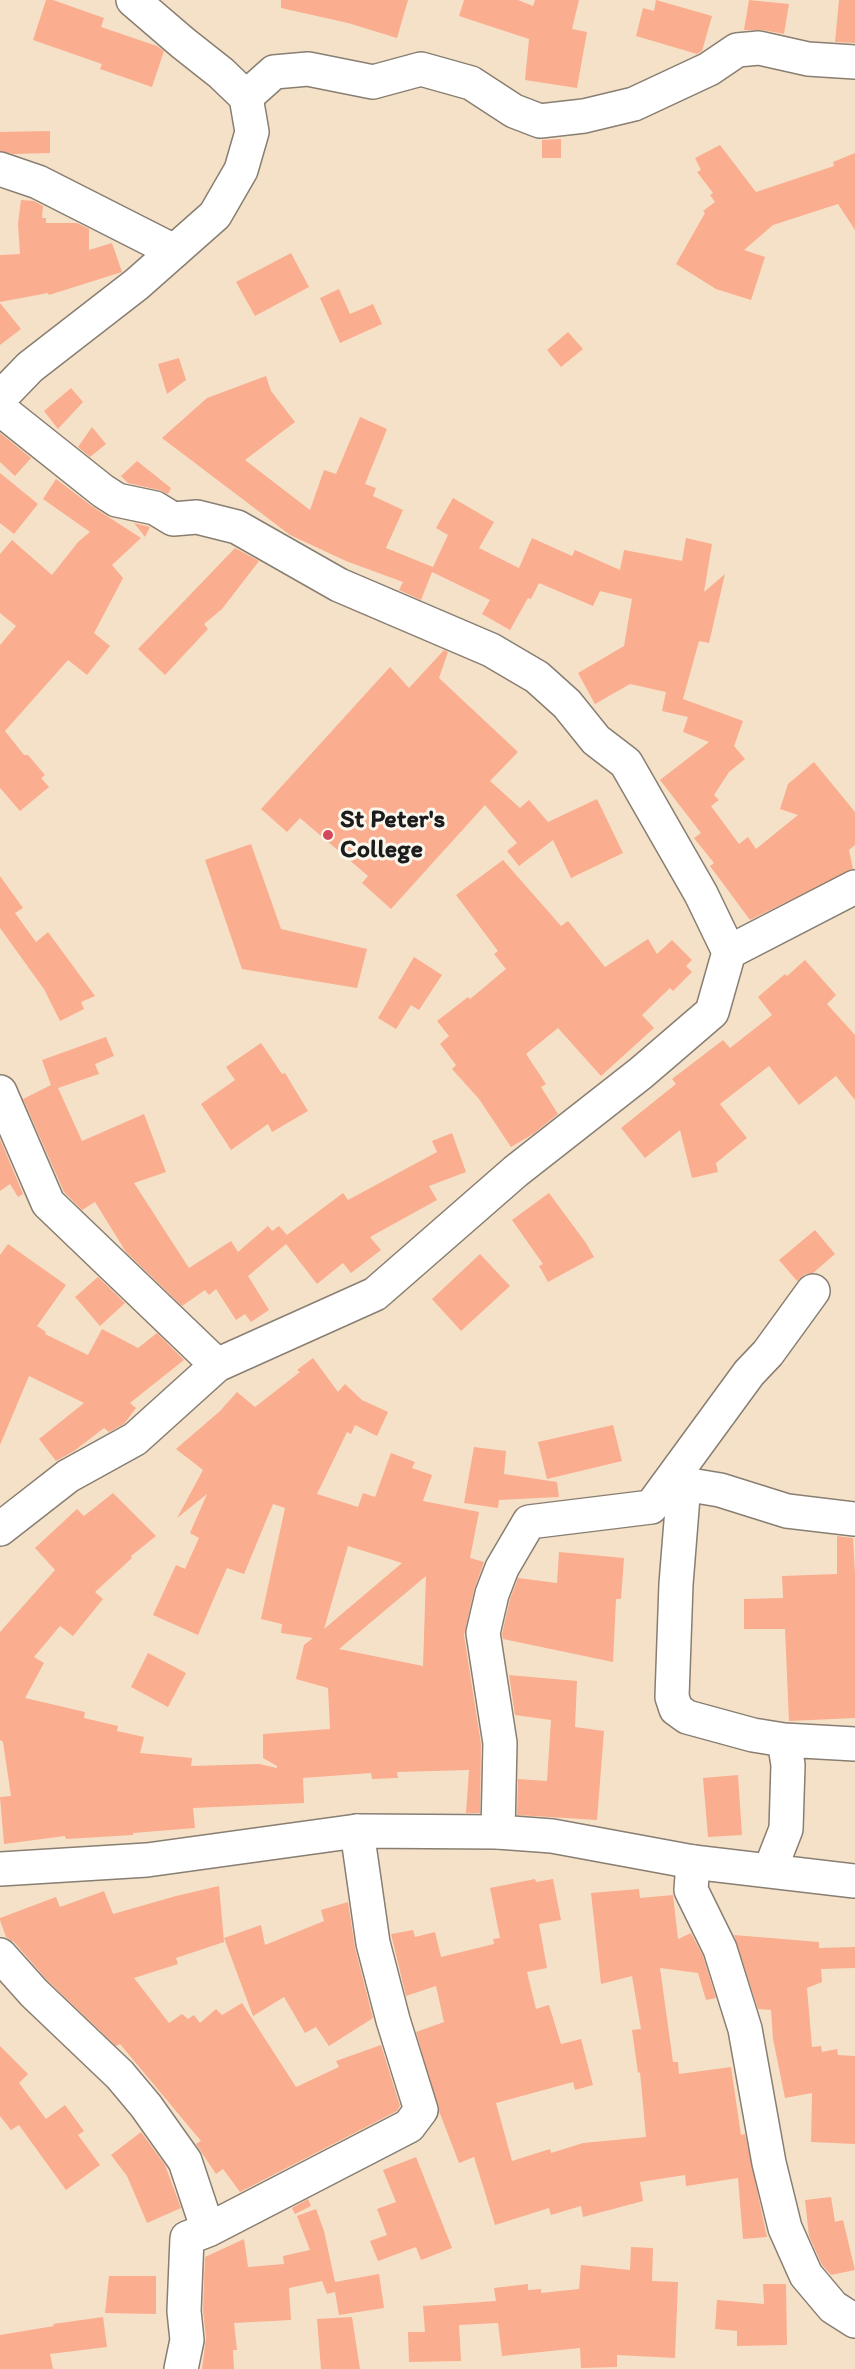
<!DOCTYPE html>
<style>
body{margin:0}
canvas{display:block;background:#f5e1c8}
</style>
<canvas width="855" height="2369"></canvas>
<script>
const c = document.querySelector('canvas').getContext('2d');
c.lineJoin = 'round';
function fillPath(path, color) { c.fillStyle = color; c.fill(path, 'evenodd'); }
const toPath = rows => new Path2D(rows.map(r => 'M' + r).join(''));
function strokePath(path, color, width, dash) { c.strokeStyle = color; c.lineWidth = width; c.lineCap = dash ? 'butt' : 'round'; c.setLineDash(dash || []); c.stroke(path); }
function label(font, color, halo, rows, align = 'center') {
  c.font = font + ' Itim,sans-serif'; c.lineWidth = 6; c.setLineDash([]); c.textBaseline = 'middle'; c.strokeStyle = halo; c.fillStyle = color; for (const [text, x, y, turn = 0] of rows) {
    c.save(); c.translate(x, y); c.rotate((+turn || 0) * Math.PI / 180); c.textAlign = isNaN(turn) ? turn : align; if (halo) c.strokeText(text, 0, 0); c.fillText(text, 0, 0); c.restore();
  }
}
fillPath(toPath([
 [46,0,53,0,104,18,101,27,157,46,164,51,152,87,100,69,102,64,33,40],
 [281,0,408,0,397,38,348,23,281,8],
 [464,0,518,0,533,6,535,0,579,0,572,29,587,32,577,88,525,80,529,39,459,16],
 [656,0,712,16,702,51,697,54,636,36,643,8,654,11],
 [749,0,789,4,784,34,763,30,744,30],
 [839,0,855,0,855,43,835,42],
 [50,131,50,153,13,154,0,151,0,132],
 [561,139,561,158,542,158,542,140],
 [720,145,756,192,834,166,833,162,855,153,855,230,838,204,773,225,744,250,765,257,751,300,716,289,676,264,705,213,703,211,715,202,710,195,713,193,697,172,701,170,695,158],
 [21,200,34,201,43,206,42,218,46,218,46,223,77,223,89,229,89,250,112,243,122,272,49,295,48,293,0,302,0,255,20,254,18,224],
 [291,253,309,287,255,316,236,282],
 [339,289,350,314,373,304,382,324,340,343,320,298],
 [0,303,21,329,0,345],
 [568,332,583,349,561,367,547,350],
 [179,358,186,380,167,394,158,364],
 [266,376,271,391,295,422,245,460,310,510,324,470,336,474,360,417,387,429,365,484,376,488,373,496,403,510,386,548,433,567,448,535,436,528,453,498,494,522,479,548,519,568,532,538,572,556,575,550,620,570,624,550,682,561,686,538,712,544,704,592,725,574,709,643,699,641,683,699,743,721,734,746,745,759,729,772,714,795,719,800,711,806,739,844,748,837,756,849,798,815,780,809,788,784,814,762,855,812,855,845,849,850,853,869,750,920,710,866,714,863,694,838,701,833,660,780,709,742,683,732,688,717,662,711,666,692,630,684,595,704,578,673,624,646,632,599,600,591,593,606,539,583,531,599,528,598,510,630,482,614,490,600,432,572,421,600,399,590,403,582,346,561,290,535,162,438,207,398],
 [71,388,83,402,58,429,44,411],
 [92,427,106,444,90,457,78,447],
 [0,433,31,458,15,476,0,462],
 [137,461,171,488,168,494,159,490,128,483,121,476],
 [0,473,38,504,14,534,0,523],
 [56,479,93,507,141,538,112,565,123,578,94,633,110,646,87,675,68,660,5,731,24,755,28,755,45,775,41,778,49,787,20,811,0,788,0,645,16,626,0,613,0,554,12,540,52,575,78,542,90,532,43,499],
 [134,523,150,527,145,537],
 [235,548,259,561,222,609,204,624,208,629,165,675,138,649],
 [444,650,448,652,439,678,518,752,490,781,520,808,529,800,548,822,597,799,623,853,571,878,553,840,519,866,507,851,517,843,485,805,391,909,362,883,368,876,300,818,287,832,261,809,390,667,409,688],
 [251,844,281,929,367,949,357,988,242,969,205,860],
 [503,860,561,926,568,921,605,967,648,939,657,954,672,940,692,960,686,966,692,972,673,991,670,988,642,1015,654,1028,601,1076,558,1028,526,1054,546,1084,541,1087,558,1114,533,1134,511,1147,479,1099,452,1069,456,1065,440,1044,449,1036,437,1021,468,997,470,999,506,969,494,954,498,951,456,895],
 [0,876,23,908,15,913,36,942,48,932,95,996,81,1002,84,1009,60,1021,44,989,0,928],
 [414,957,442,975,419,1010,411,1005,396,1029,378,1018],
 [805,960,836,995,827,1004,855,1035,855,1100,836,1076,799,1105,769,1066,720,1104,747,1138,716,1163,718,1172,692,1178,680,1130,645,1158,621,1128,676,1084,672,1079,723,1040,730,1048,772,1015,758,997,785,974,787,976],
 [106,1037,114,1056,95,1064,99,1074,58,1088,82,1141,144,1114,166,1172,134,1183,189,1268,231,1241,238,1252,268,1226,272,1231,279,1226,287,1235,343,1193,348,1200,437,1152,432,1141,452,1133,466,1172,429,1186,437,1200,370,1237,381,1250,351,1273,343,1263,317,1284,286,1244,248,1276,269,1310,251,1322,245,1314,236,1320,216,1289,209,1295,205,1290,182,1306,126,1252,95,1202,82,1210,64,1192,23,1099,51,1085,42,1060],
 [261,1043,282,1074,285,1073,308,1111,272,1132,268,1124,231,1150,201,1104,235,1080,226,1067],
 [0,1139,23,1194,18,1197,10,1184,0,1191],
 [549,1193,586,1243,594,1257,548,1282,539,1266,543,1264,512,1220],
 [815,1230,835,1254,813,1273,805,1274,797,1281,779,1260],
 [8,1244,66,1285,37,1326,46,1332,45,1334,88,1355,102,1329,138,1348,157,1333,184,1360,130,1403,136,1408,124,1424,109,1432,104,1428,74,1451,56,1461,39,1439,84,1403,29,1376,0,1445,0,1255],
 [480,1254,510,1286,461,1331,432,1299],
 [98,1277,125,1303,100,1326,75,1297],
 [313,1358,338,1392,345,1384,362,1400,388,1412,377,1436,355,1425,351,1434,347,1432,317,1494,358,1507,363,1493,375,1497,391,1453,415,1462,412,1468,432,1475,423,1501,479,1512,470,1558,484,1562,474,1590,464,1635,481,1744,480,1813,466,1813,469,1770,397,1772,398,1778,372,1779,371,1773,303,1778,304,1803,193,1808,195,1828,133,1833,133,1835,66,1839,65,1836,4,1844,0,1797,11,1796,3,1742,0,1740,0,1632,55,1570,35,1548,77,1509,84,1516,113,1493,156,1536,131,1556,132,1558,95,1592,103,1599,73,1636,60,1626,34,1657,44,1663,25,1698,85,1712,84,1718,118,1726,117,1731,144,1737,140,1753,192,1758,191,1766,259,1764,277,1768,277,1766,263,1758,263,1734,330,1729,328,1688,296,1679,304,1645,313,1638,281,1633,282,1624,261,1619,285,1508,273,1504,244,1574,227,1568,198,1635,153,1615,176,1565,185,1569,199,1538,190,1533,207,1494,177,1518,203,1470,176,1449,220,1411,237,1392,255,1407,300,1372,297,1370],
 [348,1546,402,1563,324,1629],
 [426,1576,423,1666,339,1649],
 [613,1425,622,1461,547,1479,538,1442],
 [474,1447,506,1451,504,1474,557,1482,559,1497,499,1500,498,1508,464,1503],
 [837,1536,853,1538,855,1573,855,1718,789,1721,785,1629,744,1629,744,1599,783,1598,782,1576,837,1574],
 [559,1552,624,1558,621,1599,616,1599,613,1662,503,1639,502,1634,510,1599,518,1578,557,1583],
 [148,1653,186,1673,168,1707,131,1687],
 [509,1675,577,1681,575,1727,604,1731,597,1820,517,1815,518,1779,547,1781,551,1720,515,1715],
 [738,1775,742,1835,708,1837,703,1778],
 [535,1879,536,1882,553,1879,561,1920,539,1924,547,1968,527,1972,536,2009,549,2005,561,2044,581,2039,593,2085,575,2090,573,2082,496,2103,512,2161,550,2149,551,2153,583,2143,646,2137,640,2072,638,2073,632,2030,641,2029,632,1976,601,1984,591,1893,639,1889,640,1898,673,1895,678,1939,691,1933,703,1956,716,1998,706,2000,698,1973,660,1968,673,2062,678,2062,679,2074,731,2067,741,2135,745,2134,767,2237,743,2239,738,2178,686,2186,685,2175,640,2182,643,2201,583,2217,581,2206,551,2215,549,2208,495,2225,474,2157,459,2163,439,2111,416,2032,444,2022,436,1986,406,1996,391,1934,413,1930,415,1937,435,1932,441,1957,494,1944,493,1939,500,1938,490,1888],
 [219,1886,224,1942,176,1958,178,1964,134,1978,169,2023,182,2014,188,2019,194,2015,200,2023,216,2009,222,2015,242,2003,296,2087,339,2067,336,2061,381,2045,400,2106,397,2111,240,2192,223,2169,216,2174,196,2144,201,2141,120,2044,116,2046,47,1980,14,1942,6,1937,0,1920,0,1918,56,1897,60,1907,104,1891,113,1914,176,1896],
 [348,1902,355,1948,373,2018,329,2046,316,2027,305,2033,284,1997,253,2016,224,1938,261,1925,265,1945,324,1921,321,1910],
 [734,1935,819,1942,819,1948,855,1947,855,1968,821,1969,822,1982,807,1988,812,2047,821,2046,822,2052,837,2049,838,2055,855,2056,855,2144,811,2142,812,2093,785,2098,773,2039,771,2010,758,2009],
 [0,2046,28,2074,19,2083,46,2119,65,2105,84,2131,78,2135,100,2165,66,2190,19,2125,11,2130,0,2116],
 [141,2132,165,2165,181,2208,147,2223,127,2176,111,2155],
 [416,2157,452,2248,421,2260,416,2247,378,2261,370,2241,387,2235,377,2209,396,2202,383,2170],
 [831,2197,835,2222,843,2220,855,2270,831,2275,822,2265,809,2236,805,2200],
 [308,2199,311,2206,295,2214,292,2208],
 [316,2209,324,2231,335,2282,379,2274,384,2308,339,2315,335,2292,327,2294,322,2281,289,2288,291,2320,234,2323,237,2350,233,2350,234,2369,202,2369,206,2338,203,2310,205,2257,244,2239,248,2267,284,2264,283,2256,310,2250,297,2216],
 [631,2247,653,2248,652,2281,678,2282,675,2358,617,2355,617,2367,581,2368,580,2348,502,2356,498,2323,459,2325,461,2361,409,2362,408,2332,425,2332,423,2306,496,2301,494,2288,528,2284,528,2290,541,2289,541,2293,579,2289,581,2265,630,2270],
 [109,2276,156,2276,156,2314,105,2313],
 [763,2284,786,2284,787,2345,737,2346,737,2331,715,2329,717,2300,764,2304],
 [103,2317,107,2347,50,2354,53,2369,0,2369,0,2335,54,2326,53,2324],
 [352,2317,360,2369,321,2369,317,2319]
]), '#fbad8f');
const minor = toPath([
 [246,97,274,72,308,69,373,82,421,69,471,83,514,111,540,121,584,116,634,104,709,69,737,50,759,48,808,59,855,62],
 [0,169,38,182,174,251],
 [0,409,103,491,117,500,155,508,173,519,197,517,237,527,339,585,491,650,537,677,567,704,596,740,626,763,701,894,729,952,712,1012,641,1073,516,1171,375,1294,217,1365,135,1439,68,1476,0,1529],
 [729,952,855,887],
 [0,1092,48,1203,217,1365],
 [784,1740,855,1744],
 [498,1832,500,1743,483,1633,492,1594,502,1568,529,1522,651,1507,749,1373,768,1353,813,1291],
 [693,1862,691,1890,720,1949,745,2029,769,2163,785,2228,806,2275,833,2307,855,2321],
 [770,1870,786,1829,788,1765,784,1740,753,1735,687,1717,676,1709,672,1697,676,1584,684,1484,720,1490,787,1511,855,1519],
 [0,1955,34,1993,120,2075,146,2106,185,2161,208,2230,187,2238,184,2311,187,2340,181,2369],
 [208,2230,409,2126,421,2110,393,2020,373,1943,357,1831]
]);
const major = toPath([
 [0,398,30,367,137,284,215,215,241,170,252,132,246,97,221,73,183,43,133,0],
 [0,1869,147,1860,357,1831,498,1832,552,1836,693,1862,855,1881]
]);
strokePath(minor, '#887e72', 36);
strokePath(major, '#887e72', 36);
strokePath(minor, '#fff', 33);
strokePath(major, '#fff', 33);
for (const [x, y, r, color] of [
 [328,835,6,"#d1495b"]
]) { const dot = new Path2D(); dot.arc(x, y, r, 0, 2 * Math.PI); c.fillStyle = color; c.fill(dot); strokePath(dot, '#fbf7ec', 2); }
label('bold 26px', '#1c1c1c', '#fbf7ec', [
 ["St Peter's",340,820],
 ["College",340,850]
], 'left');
</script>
